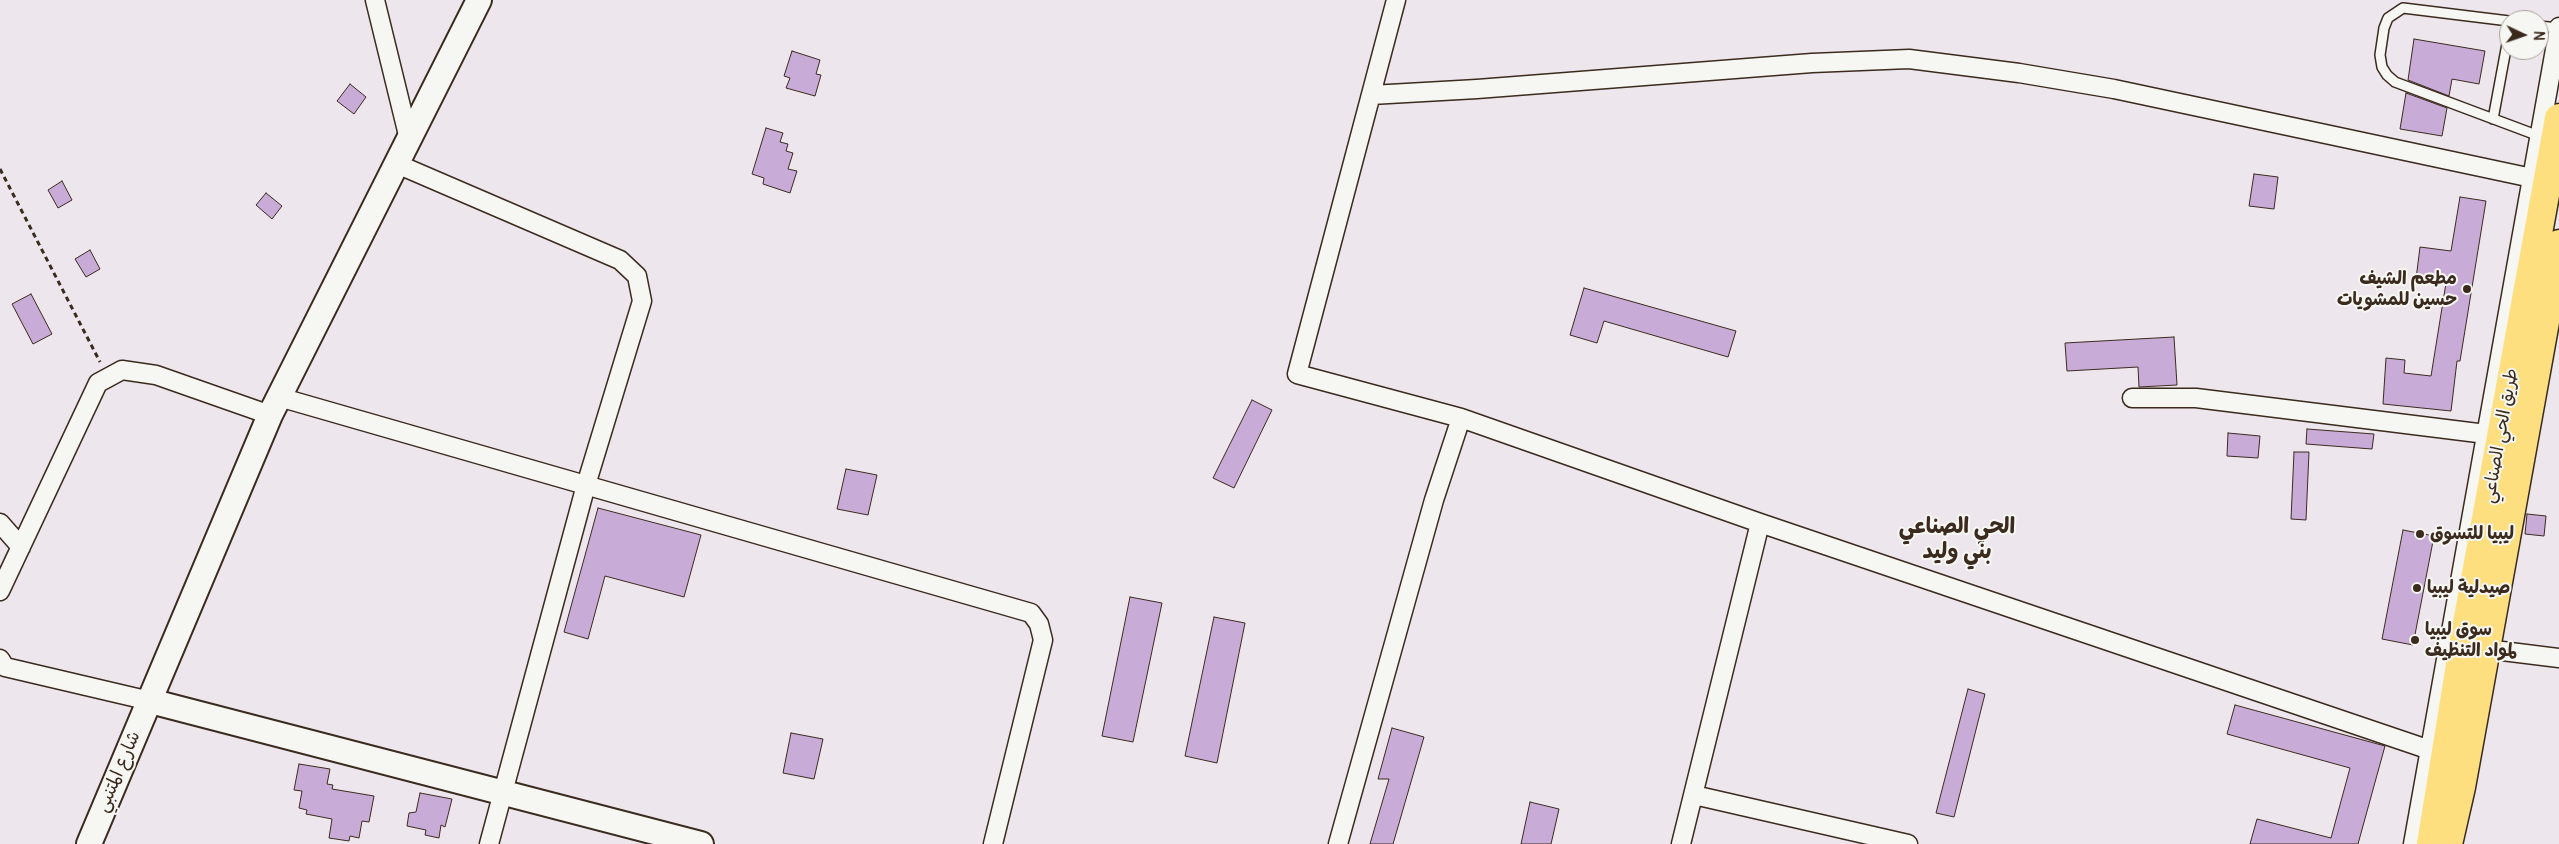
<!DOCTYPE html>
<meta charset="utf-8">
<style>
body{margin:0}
#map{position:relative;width:2559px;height:844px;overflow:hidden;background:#ede7ed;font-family:Pangolin,sans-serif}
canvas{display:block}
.north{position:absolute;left:2499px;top:10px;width:50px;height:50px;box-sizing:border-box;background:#f6f6f2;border:1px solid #aba49d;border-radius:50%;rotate:93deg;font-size:14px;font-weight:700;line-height:20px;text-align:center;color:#3b2a1e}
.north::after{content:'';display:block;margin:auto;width:18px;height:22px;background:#3b2a1e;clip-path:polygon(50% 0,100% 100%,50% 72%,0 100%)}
</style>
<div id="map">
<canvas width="2559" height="844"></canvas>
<div class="north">N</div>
</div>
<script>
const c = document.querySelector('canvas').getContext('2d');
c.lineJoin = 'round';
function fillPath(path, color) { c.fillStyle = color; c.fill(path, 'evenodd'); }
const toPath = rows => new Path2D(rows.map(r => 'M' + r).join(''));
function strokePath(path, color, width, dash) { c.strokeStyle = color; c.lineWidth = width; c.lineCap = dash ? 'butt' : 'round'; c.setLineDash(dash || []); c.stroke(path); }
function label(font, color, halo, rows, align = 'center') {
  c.font = font + ' Pangolin,"Playpen Sans Arabic",sans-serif'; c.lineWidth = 4; c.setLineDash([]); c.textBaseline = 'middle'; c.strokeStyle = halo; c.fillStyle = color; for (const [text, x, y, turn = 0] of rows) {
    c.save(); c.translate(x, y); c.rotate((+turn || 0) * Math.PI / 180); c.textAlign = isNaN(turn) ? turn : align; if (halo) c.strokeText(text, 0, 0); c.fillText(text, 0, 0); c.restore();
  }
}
const building = toPath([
 [2414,39,2485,51,2479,84,2452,79,2449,96,2408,80,2414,39],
 [792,51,820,60,816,74,821,75,815,96,786,88,790,78,784,76,792,51],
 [350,84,366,97,354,114,337,101,350,84],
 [2406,93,2447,108,2442,136,2400,129,2406,93],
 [766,128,783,133,780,142,788,144,786,151,793,153,788,169,797,171,790,193,763,184,764,178,752,174,766,128],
 [2254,174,2278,177,2274,209,2249,206,2254,174],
 [62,181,72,200,58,208,48,190,62,181],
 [266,193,282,206,272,219,256,205,266,193],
 [2460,197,2486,201,2460,361,2457,361,2451,411,2383,404,2386,358,2405,360,2404,373,2431,376,2446,283,2416,279,2420,247,2451,251,2460,197],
 [90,250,100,269,86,277,75,259,90,250],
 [1584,288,1736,331,1728,357,1604,321,1597,343,1570,335,1584,288],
 [31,294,52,334,33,344,12,304,31,294],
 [2174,337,2177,385,2139,387,2138,367,2067,371,2065,343,2174,337],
 [1252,400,1272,410,1234,488,1213,478,1252,400],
 [2307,429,2374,434,2372,449,2306,444,2307,429],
 [2228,433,2260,436,2258,458,2227,456,2228,433],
 [2294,452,2309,452,2306,520,2291,519,2294,452],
 [846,469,877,475,868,515,837,509,846,469],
 [598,508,701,535,684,597,605,576,588,639,564,632,598,508],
 [2527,514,2546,516,2544,536,2525,534,2527,514],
 [2403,530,2434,536,2413,645,2382,639,2403,530],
 [1130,597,1162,603,1133,742,1102,736,1130,597],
 [1214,617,1245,623,1217,763,1185,756,1214,617],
 [1968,689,1985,694,1954,817,1936,813,1968,689],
 [2235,705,2385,746,2358,844,2250,844,2257,819,2331,838,2350,768,2227,734,2235,705],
 [1392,728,1424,737,1393,844,1370,844,1389,779,1378,779,1392,728],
 [791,733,823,739,814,779,783,773,791,733],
 [299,764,330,769,327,784,333,785,332,789,374,796,369,822,362,821,359,838,350,836,349,841,329,838,332,819,306,814,307,810,299,808,302,791,294,790,299,764],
 [420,793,452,799,445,827,441,825,439,838,425,835,426,830,407,826,409,813,416,812,420,793],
 [1530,802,1559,809,1551,844,1521,844,1530,802]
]);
fillPath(building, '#c9abd7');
strokePath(building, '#3b2a1e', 1);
const lane = toPath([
 [2509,21,2403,8,2388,18,2384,28,2380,55,2382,67,2387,75,2395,82,2539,136],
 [2539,26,2559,28],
 [2493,119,2509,33]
]);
const street = toPath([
 [375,0,409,139],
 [1396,0,1297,374,1461,418,1760,523,2430,750],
 [1371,95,1477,89,1812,63,1909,59,2019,73,2114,89,2532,178],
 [397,164,620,260,637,276,642,301,586,485,489,844],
 [279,397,1031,613,1039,624,1043,640,993,844],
 [2132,398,2196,398,2486,434],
 [0,523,21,547],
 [0,591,98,383,122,370,156,375,270,415],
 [2486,649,2559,658],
 [0,659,5,667,150,701],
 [1694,795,1908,844],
 [1338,844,1434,500,1461,418],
 [1681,844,1760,523],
 [2413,844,2559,27]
]);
const secondary = toPath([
 [150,701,701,844],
 [89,844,270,415,479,0]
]);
const highway = toPath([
 [2431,844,2465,634,2559,118],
 [2448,844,2461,787,2559,244]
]);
strokePath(lane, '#3b2a1e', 12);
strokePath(street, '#3b2a1e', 21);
strokePath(secondary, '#3b2a1e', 28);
strokePath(highway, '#3b2a1e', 31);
strokePath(toPath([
 [0,169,100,362]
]), '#3b2a1e', 3, [5, 4]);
strokePath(lane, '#f6f6f2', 9);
strokePath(street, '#f6f6f2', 18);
strokePath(secondary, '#f6f6f2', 24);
strokePath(highway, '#fedf80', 28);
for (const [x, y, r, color] of [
 [2467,289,5,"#3b2a1e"],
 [2420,534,5,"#3b2a1e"],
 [2417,588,5,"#3b2a1e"],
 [2415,640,5,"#3b2a1e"]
]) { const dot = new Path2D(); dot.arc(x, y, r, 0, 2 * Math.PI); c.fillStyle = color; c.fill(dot); strokePath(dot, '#f6f6f2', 2); }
label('bold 18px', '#3b2a1e', '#f6f6f2', [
 ["مطعم الشيف",2457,279,"right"],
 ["حسين للمشويات",2457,300,"right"],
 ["ليبيا للتسوق",2430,534],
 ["صيدلية ليبيا",2427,588],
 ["سوق ليبيا",2425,630],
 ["لمواد التنظيف",2425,651]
], 'left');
label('18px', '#3b2a1e', '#f6f6f2', [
 ["طريق الحي الصناعي",2501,436,-80],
 ["شارع المتنبي",119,772,-67]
]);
label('bold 22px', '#3b2a1e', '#f6f6f2', [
 ["الحي الصناعي",1957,527],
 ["بني وليد",1957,552]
]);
</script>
